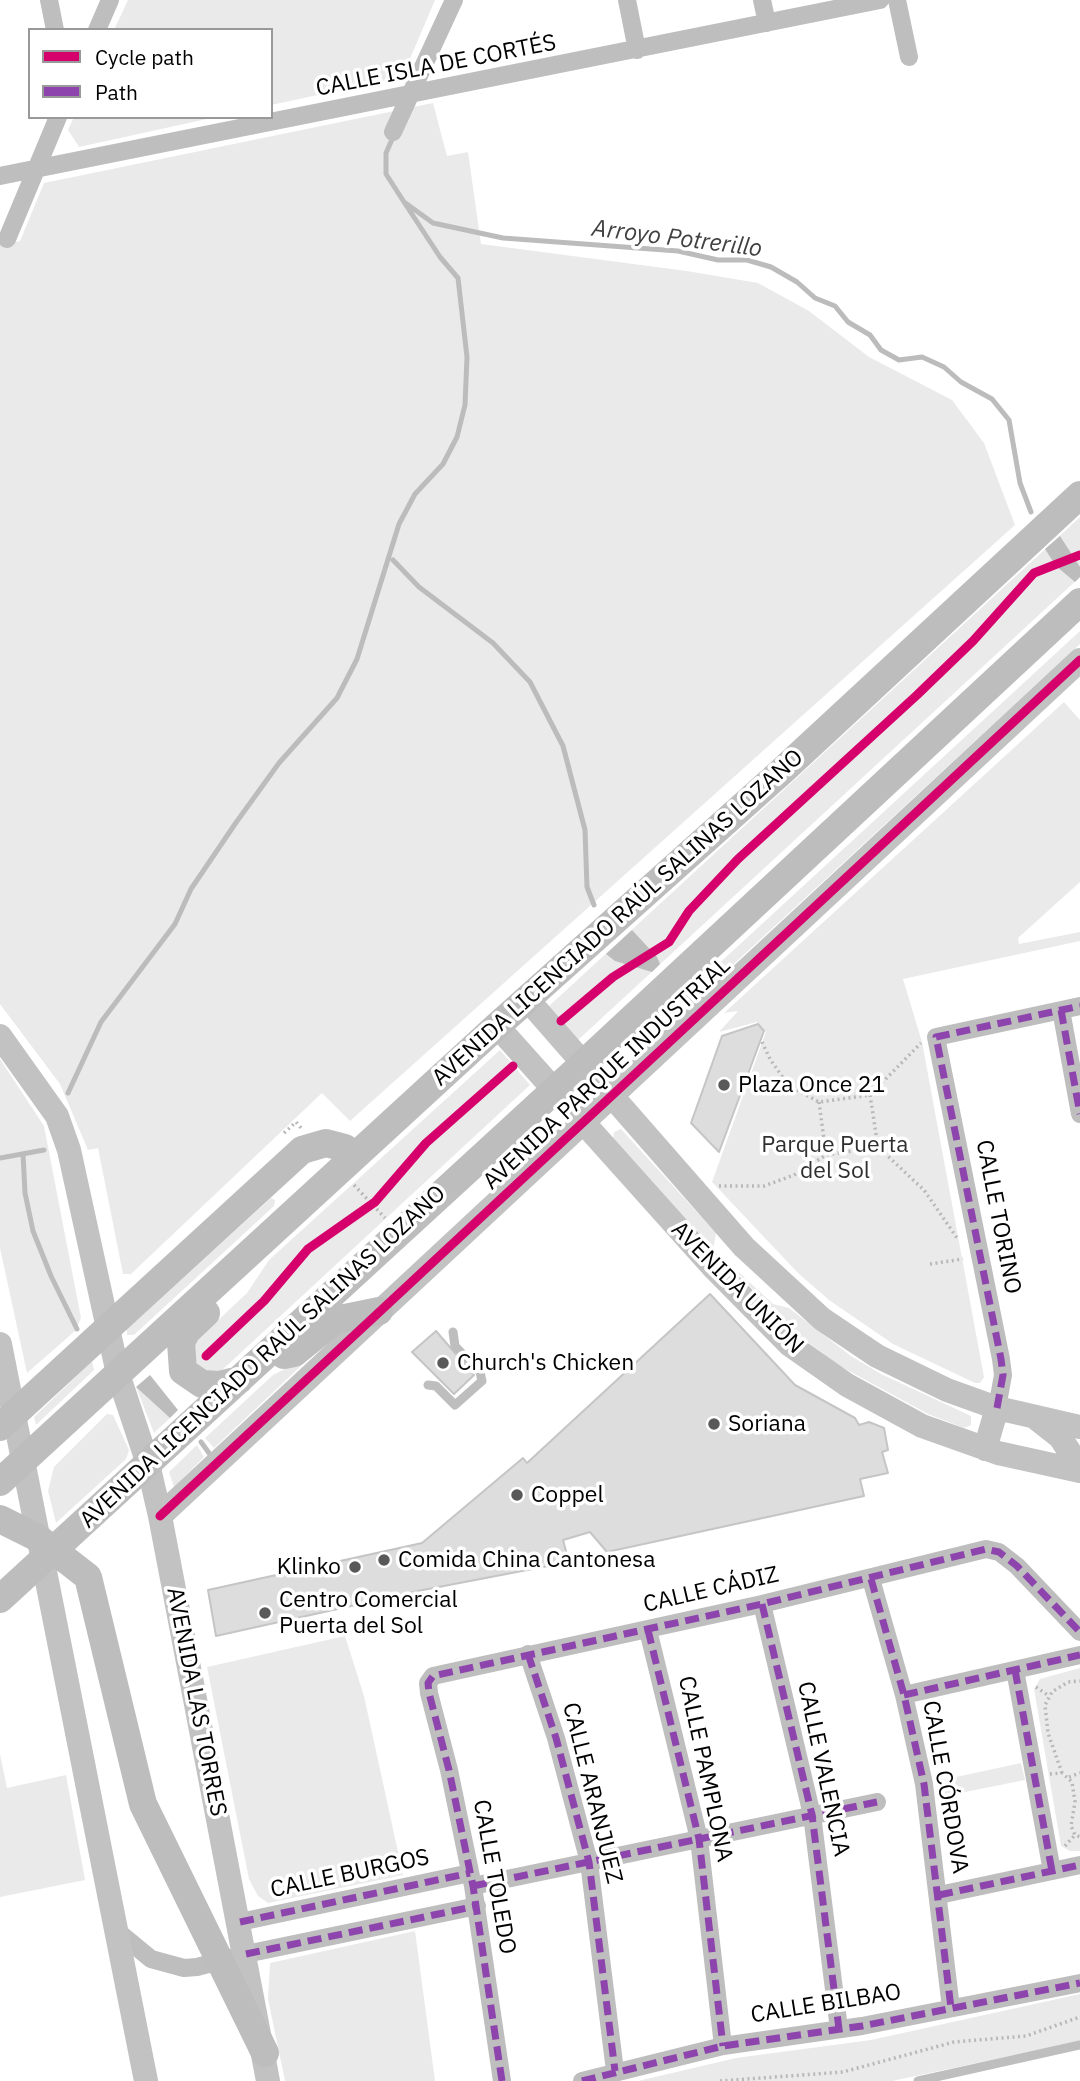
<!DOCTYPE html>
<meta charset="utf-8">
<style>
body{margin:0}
#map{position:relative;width:1080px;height:2081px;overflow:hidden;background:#fff;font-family:"IBM Plex Sans",sans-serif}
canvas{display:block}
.legend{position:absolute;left:28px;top:28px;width:245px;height:91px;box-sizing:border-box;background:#fff;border:2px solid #999;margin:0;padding:9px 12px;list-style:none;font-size:21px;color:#000}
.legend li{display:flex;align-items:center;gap:14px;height:35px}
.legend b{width:35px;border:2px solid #999}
</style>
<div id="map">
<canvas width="1080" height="2081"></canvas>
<ul class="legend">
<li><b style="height:9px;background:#d6006c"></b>Cycle path</li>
<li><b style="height:9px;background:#8e44ad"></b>Path</li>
</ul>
</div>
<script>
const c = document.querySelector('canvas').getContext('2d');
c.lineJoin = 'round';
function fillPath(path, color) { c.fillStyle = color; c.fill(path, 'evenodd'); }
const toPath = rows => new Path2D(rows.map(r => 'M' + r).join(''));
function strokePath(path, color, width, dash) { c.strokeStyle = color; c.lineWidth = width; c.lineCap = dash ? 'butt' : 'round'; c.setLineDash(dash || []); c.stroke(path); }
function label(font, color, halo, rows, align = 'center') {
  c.font = font + ' "IBM Plex Sans",sans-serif'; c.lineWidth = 7; c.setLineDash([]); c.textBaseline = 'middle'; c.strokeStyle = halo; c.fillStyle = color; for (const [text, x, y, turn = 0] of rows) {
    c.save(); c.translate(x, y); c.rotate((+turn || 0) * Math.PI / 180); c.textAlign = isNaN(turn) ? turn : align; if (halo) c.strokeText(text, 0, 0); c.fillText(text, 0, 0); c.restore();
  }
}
fillPath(toPath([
 [128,0,435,0,406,68,393,79,271,105,271,30,114,30],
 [433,103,447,156,468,152,481,244,687,271,758,283,809,311,869,357,952,400,984,443,1015,525,350,1121,322,1093,131,1274,123,1274,98,1148,88,1150,60,1084,0,1004,0,245,20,241,44,183],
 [74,117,216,117,79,147,68,130],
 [1080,517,1080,577,578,1040,549,1006],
 [1080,631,1080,644,697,998,687,993],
 [1064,702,1080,720,1080,882,1018,938,1019,944,1080,932,1080,941,903,979,922,1042,984,1377,980,1383,975,1383,893,1344,829,1300,798,1273,712,1182,766,1032,757,1022,719,1032,738,1011,724,1013],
 [500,1050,530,1085,220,1372,213,1373,198,1367,192,1351,197,1340,247,1293,269,1260],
 [0,1059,44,1126,81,1318,75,1331,27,1373,0,1248],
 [621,1129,716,1233,713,1251,613,1138,614,1132],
 [271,1198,275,1200,274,1206,134,1335,127,1335,127,1329],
 [729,1263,773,1304,789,1308,851,1356,881,1374,971,1416,971,1425,964,1428,928,1414,840,1366,786,1326],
 [339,1330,214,1448,205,1438,273,1375,303,1360],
 [92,1361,94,1370,36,1425,34,1417],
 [136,1387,170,1418,154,1433],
 [107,1414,113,1415,129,1450,126,1459,56,1523,48,1491,54,1467],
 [197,1445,204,1457,174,1487,169,1472],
 [345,1636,364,1696,403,1875,268,1903,258,1896,249,1879,207,1667],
 [1080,1668,1080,1851,1070,1851,1061,1846,1034,1689,1040,1679],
 [0,1754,7,1788,66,1775,85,1880,0,1897],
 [1021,1763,1025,1780,945,1796,942,1780],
 [415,1931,435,2081,285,2081,268,1999,270,1963],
 [1080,1994,1080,2041,892,2081,638,2081,736,2058,871,2040]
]), '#eaeaea');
fillPath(toPath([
 [1060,536,1080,567,1080,577,1075,582,1056,566,1045,549],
 [632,930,657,957,660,964,652,972,615,961,606,954],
 [150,1375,178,1410,170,1418,136,1387]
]), '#bcbcbc');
strokePath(toPath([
 [394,135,386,153,386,174,404,202,433,223,503,238,678,251,718,260,747,260,771,267,797,282,815,298,835,306,848,322,870,335,881,350,899,360,922,357,944,367,961,382,992,399,1009,420,1020,483,1031,512],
 [393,560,419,587,493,643,530,682,563,746,585,830,587,887,594,905],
 [684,996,691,1003],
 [68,1093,101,1022,175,924,191,889,235,824,279,763,337,698,357,659,399,524,415,494,443,464,457,437,465,405,467,357,458,278,440,257,404,202],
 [23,1154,25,1193,33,1231,51,1276,77,1329],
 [0,1158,44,1150],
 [201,1442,209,1453]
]), '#bcbcbc', 5);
const building = toPath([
 [758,1024,764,1031,719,1152,691,1123,722,1036,758,1024],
 [710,1294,795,1385,855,1418,859,1425,869,1422,884,1428,888,1450,882,1452,888,1473,860,1479,864,1496,607,1552,590,1532,563,1540,569,1562,423,1590,216,1636,208,1590,422,1543,523,1458,527,1463,710,1294],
 [436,1331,474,1375,454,1394,412,1352,436,1331]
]);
fillPath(building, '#ddd');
strokePath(building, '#c5c5c5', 2);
strokePath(toPath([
 [762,1042,770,1059,788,1085,819,1102,870,1095,921,1043],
 [870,1095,878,1147],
 [819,1102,826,1155],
 [284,1133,296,1122,301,1128],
 [354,1185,385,1218],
 [719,1186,764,1186,794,1175,826,1155,878,1147,924,1190,957,1238],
 [930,1264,963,1259],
 [1036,1687,1049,1696],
 [1062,1773,1048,1733,1045,1705,1052,1692,1068,1682,1080,1681],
 [1050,1774,1062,1773,1072,1782,1075,1802,1071,1826,1075,1835,1080,1837],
 [1069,1777,1080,1773],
 [1065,1846,1075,1835],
 [720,2081,843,2072,954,2042,1026,2036,1080,2017]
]), '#b8b8b8', 3.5, [2, 3.5]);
strokePath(toPath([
 [428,1385,436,1386,455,1405,482,1381,480,1372,455,1346,453,1332],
 [918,2081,1080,2045]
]), '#bebebe', 9);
strokePath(toPath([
 [49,0,55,30],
 [627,0,637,50],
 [762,0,767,23],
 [897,0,909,57],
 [97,30,110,0],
 [393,132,454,0],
 [0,176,880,0],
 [7,239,58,117],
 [1061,1010,1080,1114],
 [997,1408,1003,1375,1001,1359,936,1037,1080,1006],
 [871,1579,904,1695,924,1784,951,2008],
 [762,1604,812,1815,839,2029],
 [648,1630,699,1839,723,2046],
 [528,1654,556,1738,589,1862,615,2071],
 [1015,1670,1052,1871],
 [904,1695,1080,1655],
 [473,1886,877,1802],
 [939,1895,1080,1865],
 [240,1922,470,1873],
 [117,1931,151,1959,184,1968,197,1967,246,1954,477,1906],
 [502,2081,473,1886,449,1770,429,1693,428,1683,433,1676,762,1604,986,1549,999,1552,1017,1566,1080,1632],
 [582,2081,723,2046,862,2026,1080,1983]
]), '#bebebe', 18);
strokePath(toPath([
 [527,999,744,1247,822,1319,877,1356,947,1390,997,1408,1080,1427],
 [497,1026,712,1266,790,1345,847,1385,922,1426,998,1453,1080,1471],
 [0,1036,57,1116,69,1150,118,1374,148,1464,160,1516,268,2081],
 [0,1344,146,2081],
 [1037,1419,1060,1437,1080,1468],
 [985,1449,997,1408],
 [160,1516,1080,660]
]), '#c2c2c2', 24);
strokePath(toPath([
 [206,1313,187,1331,181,1342,183,1371,202,1384,219,1385,239,1380],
 [284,1355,294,1353,335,1320,379,1311],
 [0,1427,302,1150,326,1143,345,1148,354,1156],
 [0,1482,497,1026,781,772,1080,495],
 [0,1519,38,1538,88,1577,143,1804,265,2053],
 [0,1599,583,1064,1080,602]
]), '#bdbdbd', 28);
strokePath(toPath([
 [1061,1010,1080,1114],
 [997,1408,1003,1375,1001,1359,936,1037,1080,1006],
 [871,1579,904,1695,924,1784,951,2008],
 [762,1604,812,1815,839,2029],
 [648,1630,699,1839,723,2046],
 [528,1654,556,1738,589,1862,615,2071],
 [1015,1670,1052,1871],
 [904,1695,1080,1655],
 [473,1886,877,1802],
 [939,1895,1080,1865],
 [240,1922,470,1873],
 [246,1954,477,1906],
 [502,2081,473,1886,449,1770,429,1693,428,1683,433,1676,762,1604,986,1549,999,1552,1017,1566,1080,1632],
 [582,2081,723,2046,862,2026,1080,1983]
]), '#8e44ad', 7, [14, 7]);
strokePath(toPath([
 [561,1021,613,977,669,942,689,911,738,859,917,695,973,641,1034,573,1080,555],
 [206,1356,264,1301,308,1249,375,1202,426,1143,513,1066],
 [160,1516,1080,660]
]), '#d6006c', 9);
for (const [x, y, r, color] of [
 [724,1085,7,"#595959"],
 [443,1363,7,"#595959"],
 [714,1424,7,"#595959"],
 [517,1495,7,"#595959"],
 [384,1560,7,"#595959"],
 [355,1567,7,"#595959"],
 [265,1613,7,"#595959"]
]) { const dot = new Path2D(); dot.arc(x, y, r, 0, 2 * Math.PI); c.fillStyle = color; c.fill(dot); strokePath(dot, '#fff', 2.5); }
label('23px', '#000', '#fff', [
 ["CALLE ISLA DE CORTÉS",436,66,-11],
 ["AVENIDA LICENCIADO RAÚL SALINAS LOZANO",618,918,-42],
 ["AVENIDA PARQUE INDUSTRIAL",607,1074,-43],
 ["CALLE TORINO",998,1217,79],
 ["AVENIDA UNIÓN",737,1288,45],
 ["AVENIDA LICENCIADO RAÚL SALINAS LOZANO",263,1357,-43],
 ["CALLE CÁDIZ",711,1590,-13],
 ["AVENIDA LAS TORRES",196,1702,79],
 ["CALLE PAMPLONA",705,1769,78],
 ["CALLE VALENCIA",823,1769,78],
 ["CALLE CÓRDOVA",945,1787,80],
 ["CALLE ARANJUEZ",592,1793,76],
 ["CALLE BURGOS",350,1874,-12],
 ["CALLE TOLEDO",494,1877,80],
 ["CALLE BILBAO",826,2004,-9]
]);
label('23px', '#000', '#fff', [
 ["Plaza Once 21",738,1085],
 ["Church's Chicken",457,1363],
 ["Soriana",728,1424],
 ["Coppel",531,1495],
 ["Comida China Cantonesa",398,1560],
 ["Klinko",341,1567,"right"],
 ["Centro Comercial",279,1600],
 ["Puerta del Sol",279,1626]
], 'left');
label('23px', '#303030', '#fff', [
 ["Parque Puerta",835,1145],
 ["del Sol",835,1171]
]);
label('italic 24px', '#414141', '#fff', [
 ["Arroyo Potrerillo",677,239,7]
]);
</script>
